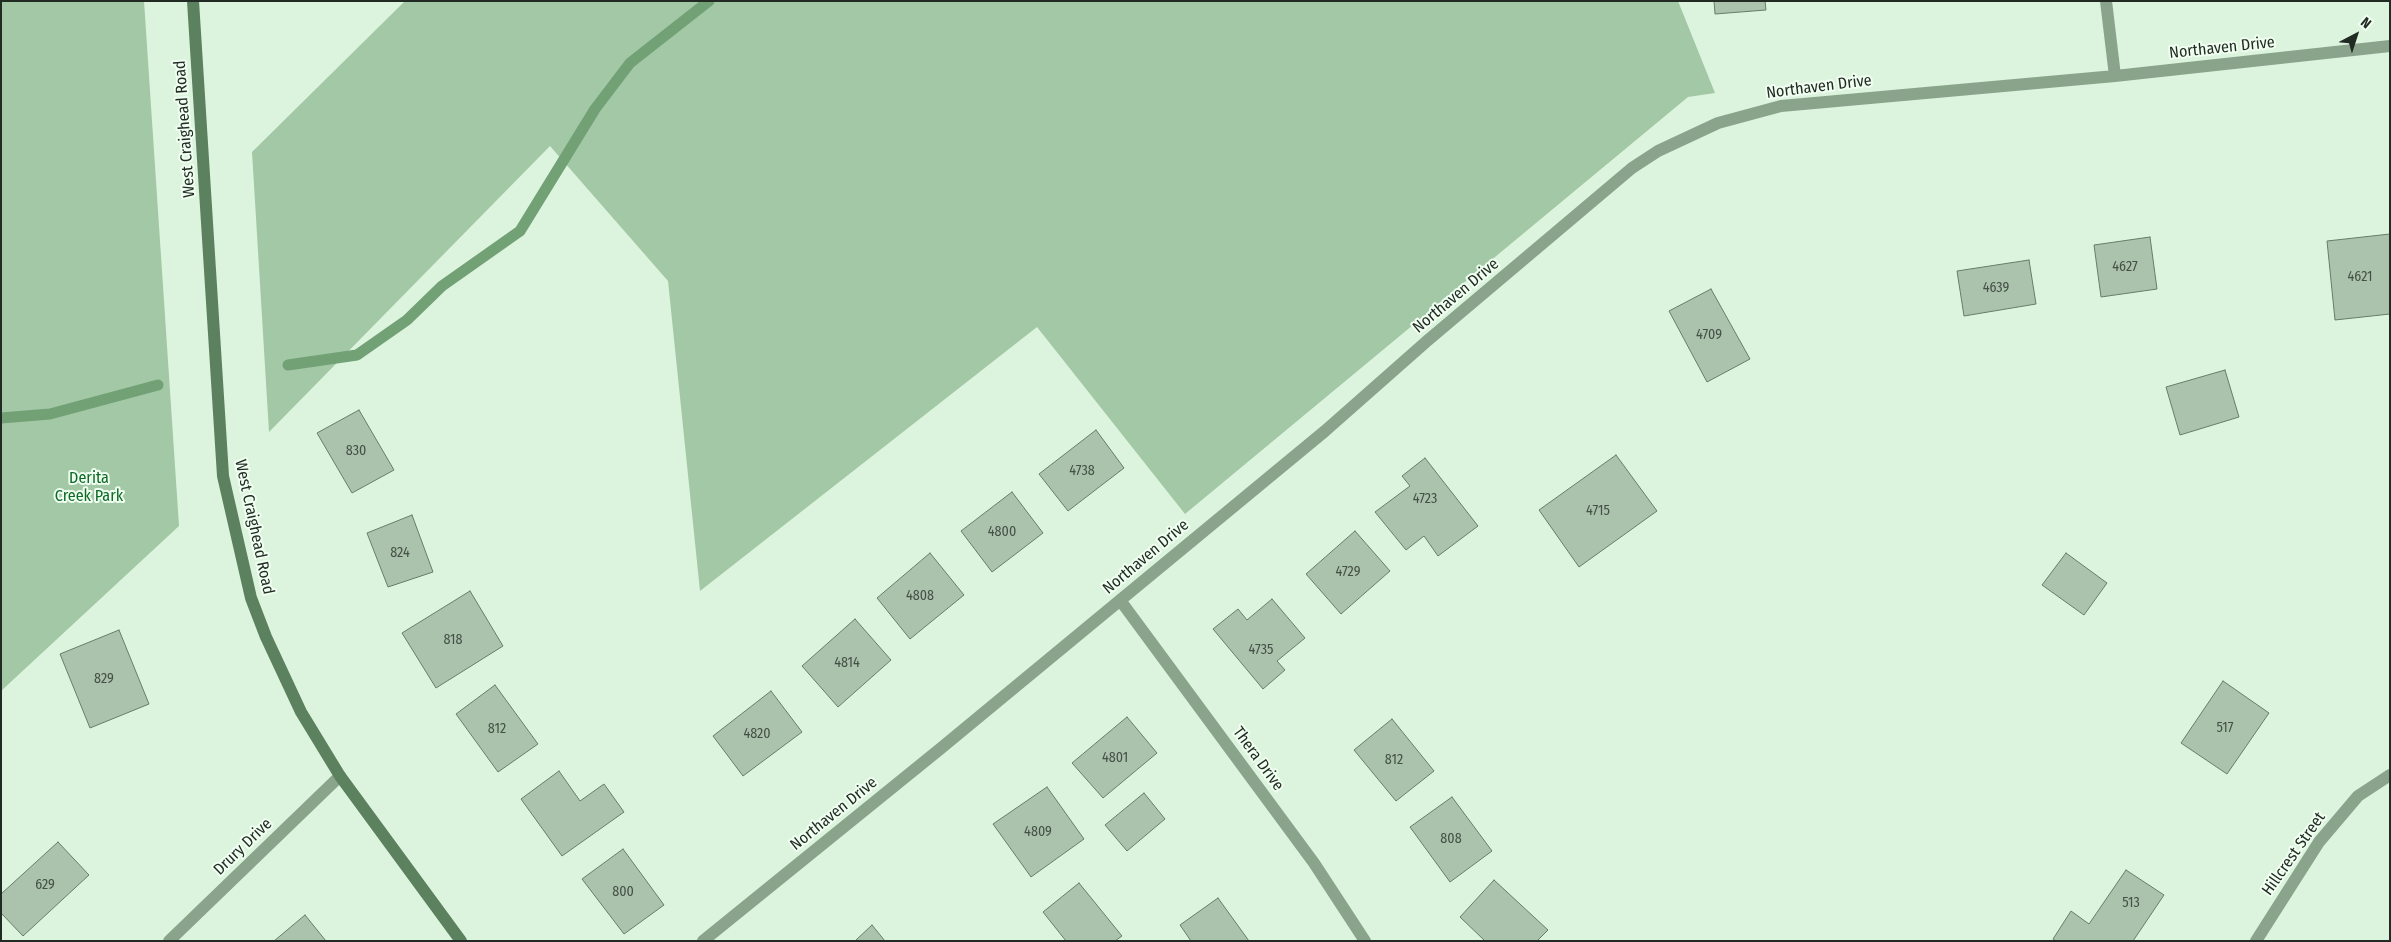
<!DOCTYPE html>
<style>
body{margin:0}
#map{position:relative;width:2391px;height:942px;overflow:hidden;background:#dcf4dd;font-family:"Fira Sans Condensed",sans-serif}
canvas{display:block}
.frame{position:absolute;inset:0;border:2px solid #222b23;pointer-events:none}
.north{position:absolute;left:2331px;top:10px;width:50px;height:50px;-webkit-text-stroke:4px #effef0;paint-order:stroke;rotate:40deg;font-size:14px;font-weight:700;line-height:20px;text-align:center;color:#222b23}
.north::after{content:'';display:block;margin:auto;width:18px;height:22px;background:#222b23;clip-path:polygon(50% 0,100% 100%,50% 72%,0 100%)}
</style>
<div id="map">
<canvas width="2391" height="942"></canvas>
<div class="frame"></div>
<div class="north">N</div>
</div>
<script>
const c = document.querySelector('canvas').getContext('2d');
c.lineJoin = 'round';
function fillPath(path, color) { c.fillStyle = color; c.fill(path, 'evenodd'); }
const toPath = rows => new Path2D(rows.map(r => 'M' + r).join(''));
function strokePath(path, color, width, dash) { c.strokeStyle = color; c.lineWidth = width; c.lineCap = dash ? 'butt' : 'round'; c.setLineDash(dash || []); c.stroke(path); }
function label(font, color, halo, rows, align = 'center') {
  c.font = font + ' "Fira Sans Condensed",sans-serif'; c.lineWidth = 4; c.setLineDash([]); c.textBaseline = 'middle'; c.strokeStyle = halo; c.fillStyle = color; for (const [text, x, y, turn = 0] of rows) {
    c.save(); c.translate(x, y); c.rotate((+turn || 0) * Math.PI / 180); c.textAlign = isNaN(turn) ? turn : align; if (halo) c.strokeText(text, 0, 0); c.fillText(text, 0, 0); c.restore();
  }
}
fillPath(toPath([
 [1,1,144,1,179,526,1,691],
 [405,1,1678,1,1715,93,1688,97,1185,514,1037,327,700,591,668,281,550,146,269,432,252,152]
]), '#a3c8a5');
strokePath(toPath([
 [288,365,357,355,407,320,442,286,520,231,595,109,630,63,709,1],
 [1,418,50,414,158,385]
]), '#72a176', 11);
const building = toPath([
 [1714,1,1765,1,1766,10,1715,14,1714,1],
 [2390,234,2390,314,2335,320,2327,241,2390,234],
 [2150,237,2157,289,2101,297,2094,245,2150,237],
 [2029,260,2036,304,1964,316,1957,271,2029,260],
 [1711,289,1750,359,1707,382,1669,311,1711,289],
 [2225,370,2239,417,2180,435,2166,387,2225,370],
 [359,410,394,470,352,493,317,433,359,410],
 [1096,430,1124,468,1068,511,1039,474,1096,430],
 [1616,455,1657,511,1579,567,1539,510,1616,455],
 [1425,458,1478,526,1438,556,1424,536,1406,550,1375,512,1410,486,1402,476,1425,458],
 [1012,492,1043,533,992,572,961,531,1012,492],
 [412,515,433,572,388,587,367,533,412,515],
 [1355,531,1390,571,1341,614,1306,574,1355,531],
 [930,553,964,595,910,639,877,598,930,553],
 [2066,553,2107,583,2084,615,2042,585,2066,553],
 [470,591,503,646,436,688,402,633,470,591],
 [1272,599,1305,638,1277,661,1285,670,1263,689,1213,629,1238,609,1247,620,1272,599],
 [855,619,891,660,838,707,802,666,855,619],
 [119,630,149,704,90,728,60,654,119,630],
 [2223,681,2269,713,2227,774,2181,743,2223,681],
 [495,685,538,744,498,772,456,714,495,685],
 [771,691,802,732,743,776,713,736,771,691],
 [1127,717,1157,753,1103,798,1072,763,1127,717],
 [1392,719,1434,771,1396,801,1354,750,1392,719],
 [559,771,580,801,604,784,624,812,562,856,521,799,559,771],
 [1047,787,1084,839,1031,877,993,824,1047,787],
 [1144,793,1165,819,1127,851,1105,825,1144,793],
 [1452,797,1492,851,1450,882,1410,827,1452,797],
 [58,842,89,875,23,936,1,913,1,894,58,842],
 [623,849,664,905,624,934,582,879,623,849],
 [2126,870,2164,895,2133,941,2056,941,2053,939,2071,911,2089,924,2126,870],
 [1494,880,1548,930,1537,941,1485,941,1460,917,1494,880],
 [1079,883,1122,936,1115,941,1066,941,1043,912,1079,883],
 [1218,898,1249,941,1191,941,1180,925,1218,898],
 [305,915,326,941,274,941,305,915],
 [872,925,885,941,855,941,872,925]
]);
fillPath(building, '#abc2ad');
strokePath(building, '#677c68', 1);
strokePath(toPath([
 [2106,1,2115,76],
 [1120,600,1314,863,1365,941],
 [169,941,340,776],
 [703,941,940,749,1325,431,1427,341,1632,168,1658,151,1718,123,1781,106,2115,76,2390,46],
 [2256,941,2319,842,2358,796,2390,775]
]), '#8aa48c', 12);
strokePath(toPath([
 [193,1,223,476,251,598,266,637,301,712,340,776,461,941]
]), '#5b815e', 12);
label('14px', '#445146', null, [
 ["4627",2125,267],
 ["4621",2360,277],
 ["4639",1996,288],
 ["4709",1709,335],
 ["830",356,451],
 ["4738",1082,471],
 ["4723",1425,499],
 ["4715",1598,511],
 ["4800",1002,532],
 ["824",400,553],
 ["4729",1348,572],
 ["4808",920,596],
 ["818",453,640],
 ["4735",1261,650],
 ["4814",847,663],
 ["829",104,679],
 ["517",2225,728],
 ["812",497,729],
 ["4820",757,734],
 ["4801",1115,758],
 ["812",1394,760],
 ["4809",1038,832],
 ["808",1451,839],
 ["629",45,885],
 ["800",623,892],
 ["513",2131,903]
]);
label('16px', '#222b23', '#effef0', [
 ["Northaven Drive",2222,48,-6],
 ["Northaven Drive",1819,87,-7],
 ["West Craighead Road",185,129,-94],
 ["Northaven Drive",1456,296,-40],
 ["West Craighead Road",254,527,78],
 ["Northaven Drive",1146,557,-40],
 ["Thera Drive",1258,759,54],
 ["Northaven Drive",834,814,-39],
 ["Drury Drive",243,847,-44],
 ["Hillcrest Street",2294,854,-55]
]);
label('16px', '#0c6a25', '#effef0', [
 ["Derita",89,479],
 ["Creek Park",89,497]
]);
</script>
